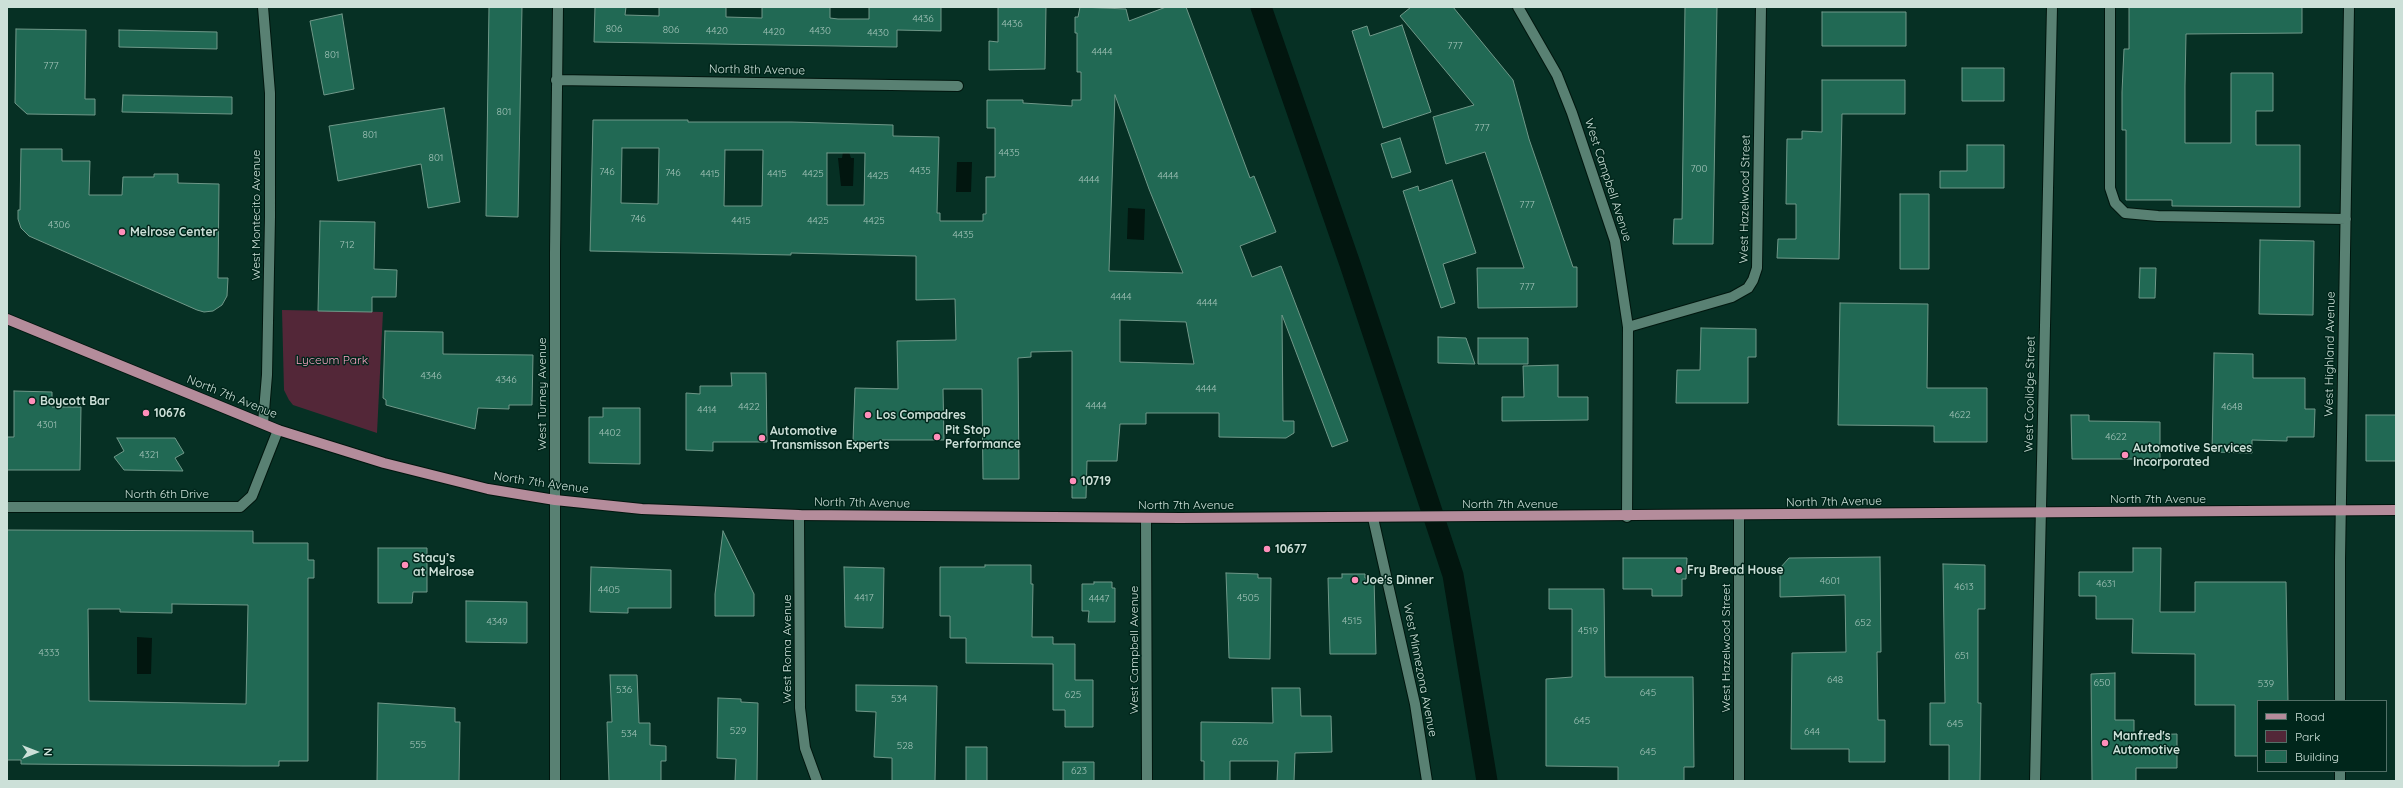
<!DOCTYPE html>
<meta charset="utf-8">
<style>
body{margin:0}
#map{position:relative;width:2403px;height:788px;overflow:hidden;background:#063024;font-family:Quicksand,sans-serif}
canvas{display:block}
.frame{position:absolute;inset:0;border:8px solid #cce0d8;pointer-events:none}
.legend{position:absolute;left:2257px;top:700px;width:130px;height:72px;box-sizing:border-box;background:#00261b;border:1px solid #527067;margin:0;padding:5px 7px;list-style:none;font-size:12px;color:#cce0d8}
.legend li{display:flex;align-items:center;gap:8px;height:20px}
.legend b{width:20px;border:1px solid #527067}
.north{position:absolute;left:16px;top:732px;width:40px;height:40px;-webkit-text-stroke:3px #00261b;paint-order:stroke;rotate:90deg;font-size:11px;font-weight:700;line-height:16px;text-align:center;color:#cce0d8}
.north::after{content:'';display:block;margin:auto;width:14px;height:18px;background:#cce0d8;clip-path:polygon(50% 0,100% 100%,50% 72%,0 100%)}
</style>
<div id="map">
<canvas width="2403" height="788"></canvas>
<div class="frame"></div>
<ul class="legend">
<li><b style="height:5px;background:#b48c9b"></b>Road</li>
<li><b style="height:11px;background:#532738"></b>Park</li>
<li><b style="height:11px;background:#216954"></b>Building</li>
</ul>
<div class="north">N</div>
</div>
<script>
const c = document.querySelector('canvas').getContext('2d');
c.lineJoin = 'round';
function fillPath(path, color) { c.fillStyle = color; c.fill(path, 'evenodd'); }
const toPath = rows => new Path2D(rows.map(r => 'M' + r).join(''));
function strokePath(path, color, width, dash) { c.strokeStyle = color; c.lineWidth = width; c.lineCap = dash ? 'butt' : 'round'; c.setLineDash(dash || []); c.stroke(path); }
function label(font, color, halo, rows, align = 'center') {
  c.font = font + ' Quicksand,sans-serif'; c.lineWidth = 3; c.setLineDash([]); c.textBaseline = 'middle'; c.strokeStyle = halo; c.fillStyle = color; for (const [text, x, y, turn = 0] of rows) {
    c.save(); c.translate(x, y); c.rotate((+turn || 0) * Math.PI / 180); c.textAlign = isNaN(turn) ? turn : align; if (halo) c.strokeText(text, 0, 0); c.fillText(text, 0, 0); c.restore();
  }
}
fillPath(toPath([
 [282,310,383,312,377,433,293,405,289,400,284,390]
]), '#532738');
fillPath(toPath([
 [843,152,849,152,851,158,854,158,853,186,841,186,838,158,842,158],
 [957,162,972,162,971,192,956,192],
 [1128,208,1145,209,1144,240,1127,239],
 [137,637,152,638,151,674,137,674]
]), '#02160f');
strokePath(toPath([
 [1261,7,1350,264,1453,575,1487,781]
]), '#02160f', 21);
const building = toPath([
 [489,7,522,7,518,217,486,216,489,7],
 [595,7,626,7,625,15,659,16,659,7,726,7,726,17,762,18,762,7,830,7,830,18,838,19,869,19,869,7,941,7,941,31,897,30,897,47,594,42,595,7],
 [998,7,1046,7,1045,69,989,70,989,41,998,42,998,7],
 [1080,7,1126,9,1129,21,1166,7,1186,7,1250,178,1254,176,1276,232,1240,246,1252,277,1281,266,1348,441,1332,447,1282,315,1283,421,1294,421,1294,433,1286,438,1219,437,1219,413,1146,413,1146,424,1120,424,1117,461,1087,461,1086,498,1072,498,1072,351,1031,352,1031,357,1018,358,1019,479,983,479,982,389,943,389,944,440,882,440,882,444,853,441,855,388,898,389,897,341,956,340,955,299,916,300,916,256,791,253,791,255,590,251,593,120,688,120,688,122,792,122,893,125,893,136,939,137,937,213,940,213,940,221,983,221,983,214,986,214,986,177,995,177,995,128,987,128,987,100,1023,100,1023,103,1072,106,1072,100,1081,100,1081,72,1077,72,1077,33,1075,33,1075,17,1078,17,1080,7],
 [1115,95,1149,189,1183,273,1109,271,1115,95],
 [622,148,659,148,658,204,621,203,622,148],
 [725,150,763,150,762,206,724,206,725,150],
 [827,153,865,153,864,205,827,205,827,153],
 [1120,320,1186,322,1194,364,1120,362,1120,320],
 [1411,7,1453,7,1513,80,1529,139,1573,267,1577,267,1577,307,1478,308,1477,268,1524,268,1485,152,1446,164,1433,117,1474,105,1400,16,1411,7],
 [1685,7,1717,7,1713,244,1673,244,1674,219,1682,219,1685,7],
 [2129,7,2302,7,2302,33,2186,34,2185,86,2185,143,2231,143,2231,73,2273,73,2273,111,2256,111,2256,145,2300,145,2300,207,2172,206,2172,200,2126,200,2126,130,2122,130,2122,92,2124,49,2129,49,2129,7],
 [1822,12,1906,12,1906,46,1822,46,1822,12],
 [342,14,354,89,324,95,310,21,342,14],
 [1402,25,1431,112,1383,128,1352,31,1367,26,1370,36,1402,25],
 [16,29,86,30,85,99,95,99,95,115,27,114,15,103,16,29],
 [119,30,217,32,217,49,119,47,119,30],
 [1962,68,2004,68,2004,101,1962,101,1962,68],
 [1822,80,1905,80,1905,114,1842,114,1839,259,1777,258,1778,239,1796,239,1796,204,1786,204,1787,139,1802,139,1802,131,1822,132,1822,80],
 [123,95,232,97,232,114,122,112,123,95],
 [444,108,460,202,428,208,421,164,338,181,329,126,444,108],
 [1400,138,1411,172,1392,178,1381,144,1400,138],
 [1967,145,2004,145,2004,188,1940,188,1940,171,1967,171,1967,145],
 [21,149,62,149,62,161,90,161,89,195,122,195,123,177,154,177,154,174,178,174,178,183,219,184,218,278,228,278,227,296,222,305,213,311,204,312,197,310,29,236,21,228,18,219,18,210,20,210,21,149],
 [1452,180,1476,253,1443,264,1455,303,1441,308,1403,191,1418,186,1419,191,1452,180],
 [1900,194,1929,194,1929,269,1900,269,1900,194],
 [320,221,375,222,374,269,397,270,396,297,372,297,372,312,318,311,320,221],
 [2260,240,2314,241,2313,315,2259,314,2260,240],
 [2140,268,2156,268,2155,298,2139,298,2140,268],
 [1840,303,1928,304,1927,388,1987,388,1987,442,1934,442,1934,426,1838,425,1840,303],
 [1701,328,1756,329,1756,357,1748,357,1748,403,1676,403,1677,370,1700,370,1701,328],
 [385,331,443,332,443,354,533,355,532,405,509,405,509,409,478,408,475,429,386,405,386,400,383,398,385,331],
 [1438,337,1466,338,1475,364,1438,363,1438,337],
 [1478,338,1528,338,1528,364,1478,364,1478,338],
 [2214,353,2253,354,2253,378,2305,378,2305,409,2315,409,2314,437,2287,437,2287,441,2252,440,2252,453,2212,452,2214,353],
 [1558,365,1558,397,1588,397,1588,420,1502,421,1502,397,1524,397,1523,366,1558,365],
 [731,373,766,373,767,442,713,442,713,451,686,450,686,393,700,394,700,386,732,386,731,373],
 [14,391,52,392,52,407,81,407,80,470,7,470,7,437,14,437,14,391],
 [603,408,640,408,640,464,589,463,589,417,603,417,603,408],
 [2071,415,2089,415,2089,421,2160,422,2160,459,2072,459,2071,415],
 [2366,415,2396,415,2396,461,2366,461,2366,415],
 [117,438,175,438,184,453,175,458,183,471,124,470,114,457,124,451,117,438],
 [7,530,253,531,253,543,308,543,308,560,314,560,314,578,308,578,308,761,279,761,279,766,242,766,21,764,21,760,7,760,7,530],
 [172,604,248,605,246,704,89,701,88,609,120,609,120,612,172,613,172,604],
 [723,531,754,594,754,616,715,616,715,594,723,531],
 [378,548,427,548,427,592,413,592,412,603,378,603,378,548],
 [2133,548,2161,548,2160,612,2195,612,2195,582,2286,582,2288,701,2258,701,2258,756,2235,756,2235,705,2195,705,2195,654,2132,653,2133,619,2096,619,2096,596,2079,596,2079,572,2133,572,2133,548],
 [1880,557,1881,652,1877,652,1878,720,1885,720,1885,762,1849,762,1849,749,1791,749,1792,653,1846,652,1845,595,1780,597,1780,568,1789,558,1880,557],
 [1623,558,1687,558,1686,579,1682,579,1682,596,1652,596,1652,589,1623,589,1623,558],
 [1943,564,1985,565,1985,609,1978,609,1978,703,1981,703,1980,781,1949,781,1949,745,1930,745,1930,703,1945,703,1943,564],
 [985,565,1031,565,1031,584,1033,584,1032,637,1053,637,1053,644,1075,644,1075,680,1093,680,1093,727,1065,727,1065,710,1053,710,1053,664,966,663,966,638,950,638,950,616,940,616,940,567,985,567,985,565],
 [591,567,671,570,671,608,628,608,628,613,590,612,591,567],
 [844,567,884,568,883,628,845,627,844,567],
 [1226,573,1258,574,1258,578,1271,578,1270,659,1229,658,1226,573],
 [1342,574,1365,574,1365,578,1374,578,1376,654,1330,654,1328,578,1342,578,1342,574],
 [1094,582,1112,582,1112,588,1115,588,1115,622,1088,622,1089,611,1082,611,1082,584,1094,584,1094,582],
 [1549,589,1604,589,1605,677,1693,677,1694,767,1684,767,1684,781,1618,781,1618,767,1546,766,1546,679,1572,677,1572,609,1549,609,1549,589],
 [466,601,527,602,527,643,466,642,466,601],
 [2115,673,2115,720,2134,720,2134,735,2177,734,2177,768,2136,768,2136,781,2092,781,2091,674,2115,673],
 [610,675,637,675,639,723,650,723,650,745,666,746,666,761,661,761,661,781,609,781,607,722,612,722,610,675],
 [856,685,937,686,935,781,892,781,892,758,874,757,876,712,856,711,856,685],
 [1272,688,1300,688,1301,716,1331,716,1332,752,1295,753,1294,781,1277,781,1278,761,1230,761,1230,781,1204,781,1204,761,1201,761,1201,722,1273,723,1272,688],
 [718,698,741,699,741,702,758,703,757,781,735,781,736,759,717,758,718,698],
 [378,703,455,708,455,722,460,722,459,781,377,781,378,703],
 [966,747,987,747,987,781,966,781,966,747],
 [1063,762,1094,762,1094,781,1063,781,1063,762]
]);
fillPath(building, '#216954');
strokePath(building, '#709889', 1);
const minor = toPath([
 [1518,7,1557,75,1572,113,1615,241,1628,327,1627,517],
 [2110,7,2110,188,2115,203,2125,213,2158,216,2346,219],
 [556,80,958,86],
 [1628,327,1732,297,1748,288,1753,280,1757,268,1761,7],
 [263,423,267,375,270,217,270,93,263,7],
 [7,507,240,507,252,496,278,430],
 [799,515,800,708,805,748,817,781],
 [1739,516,1739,781],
 [1146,518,1147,781],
 [1373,518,1415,704,1427,781],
 [2340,701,2340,559,2349,7],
 [555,781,555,252,558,7],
 [2035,781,2052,7],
 [2340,781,2340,771]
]);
const major = toPath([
 [7,319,278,430,384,463,488,489,555,500,642,509,799,515,1180,518,2396,510]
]);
strokePath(minor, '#00160e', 12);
strokePath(major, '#00160e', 12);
strokePath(minor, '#598173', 10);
strokePath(major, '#b48c9b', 10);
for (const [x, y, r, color] of [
 [122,232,4,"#ff8eba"],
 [32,401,4,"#ff8eba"],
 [146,413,4,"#ff8eba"],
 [868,415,4,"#ff8eba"],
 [937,437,4,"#ff8eba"],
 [762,438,4,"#ff8eba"],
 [2125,455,4,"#ff8eba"],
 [1073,481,4,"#ff8eba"],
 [1267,549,4,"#ff8eba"],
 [405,565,4,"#ff8eba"],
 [1679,570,4,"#ff8eba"],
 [1355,580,4,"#ff8eba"],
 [2105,743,4,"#ff8eba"]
]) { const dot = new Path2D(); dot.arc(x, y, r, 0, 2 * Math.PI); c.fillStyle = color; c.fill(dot); strokePath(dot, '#00261b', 1.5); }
label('10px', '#a1c2b7', null, [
 ["4436",923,19],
 ["4436",1012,24],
 ["806",614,29],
 ["806",671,30],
 ["4420",717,31],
 ["4430",820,31],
 ["4420",774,32],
 ["4430",878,33],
 ["777",1455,46],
 ["4444",1102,52],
 ["801",332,55],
 ["777",51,66],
 ["801",504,112],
 ["777",1482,128],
 ["801",370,135],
 ["4435",1009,153],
 ["801",436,158],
 ["700",1699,169],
 ["4435",920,171],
 ["746",607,172],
 ["746",673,173],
 ["4415",710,174],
 ["4415",777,174],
 ["4425",813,174],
 ["4425",878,176],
 ["4444",1168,176],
 ["4444",1089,180],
 ["777",1527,205],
 ["746",638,219],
 ["4415",741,221],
 ["4425",818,221],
 ["4425",874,221],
 ["4306",59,225],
 ["4435",963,235],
 ["712",347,245],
 ["777",1527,287],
 ["4444",1121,297],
 ["4444",1207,303],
 ["4346",431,376],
 ["4346",506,380],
 ["4444",1206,389],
 ["4444",1096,406],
 ["4422",749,407],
 ["4648",2232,407],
 ["4414",707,410],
 ["4622",1960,415],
 ["4301",47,425],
 ["4402",610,433],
 ["4622",2116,437],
 ["4321",149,455],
 ["4601",1830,581],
 ["4631",2106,584],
 ["4613",1964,587],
 ["4405",609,590],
 ["4417",864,598],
 ["4505",1248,598],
 ["4447",1099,599],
 ["4515",1352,621],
 ["4349",497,622],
 ["652",1863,623],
 ["4519",1588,631],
 ["4333",49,653],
 ["651",1962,656],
 ["648",1835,680],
 ["650",2102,683],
 ["539",2266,684],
 ["536",624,690],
 ["645",1648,693],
 ["625",1073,695],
 ["534",899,699],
 ["645",1582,721],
 ["645",1955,724],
 ["529",738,731],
 ["644",1812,732],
 ["534",629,734],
 ["626",1240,742],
 ["555",418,745],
 ["528",905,746],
 ["645",1648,752],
 ["623",1079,771]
]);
label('12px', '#cce0d8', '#00261b', [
 ["North 8th Avenue",757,70,1],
 ["West Campbell Avenue",1608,180,72],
 ["West Hazelwood Street",1745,199,-89],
 ["West Montecito Avenue",256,215,-90],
 ["West Highland Avenue",2330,354,-89],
 ["West Turney Avenue",542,394,-90],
 ["West Coolidge Street",2030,394,-89],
 ["North 7th Avenue",232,397,22],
 ["North 7th Avenue",541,483,8],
 ["North 6th Drive",167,494],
 ["North 7th Avenue",2158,499],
 ["North 7th Avenue",1834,502,-1],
 ["North 7th Avenue",862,503,1],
 ["North 7th Avenue",1510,504],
 ["North 7th Avenue",1186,505],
 ["West Hazelwood Street",1726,648,-90],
 ["West Roma Avenue",787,649,-90],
 ["West Campbell Avenue",1134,650,-90],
 ["West Minnezona Avenue",1420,670,79]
]);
label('bold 12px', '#cce0d8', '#00261b', [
 ["Melrose Center",130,232],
 ["Boycott Bar",40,401],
 ["10676",154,413],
 ["Los Compadres",876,415],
 ["Pit Stop",945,430],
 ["Performance",945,444],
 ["Automotive",770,431],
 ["Transmisson Experts",770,445],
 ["Automotive Services",2133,448],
 ["Incorporated",2133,462],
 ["10719",1081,481],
 ["10677",1275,549],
 ["Stacy’s",413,558],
 ["at Melrose",413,572],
 ["Fry Bread House",1687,570],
 ["Joe's Dinner",1363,580],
 ["Manfred's",2113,736],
 ["Automotive",2113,750]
], 'left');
label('12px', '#f9a2c2', '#00261b', [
 ["Lyceum Park",332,360]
]);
</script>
